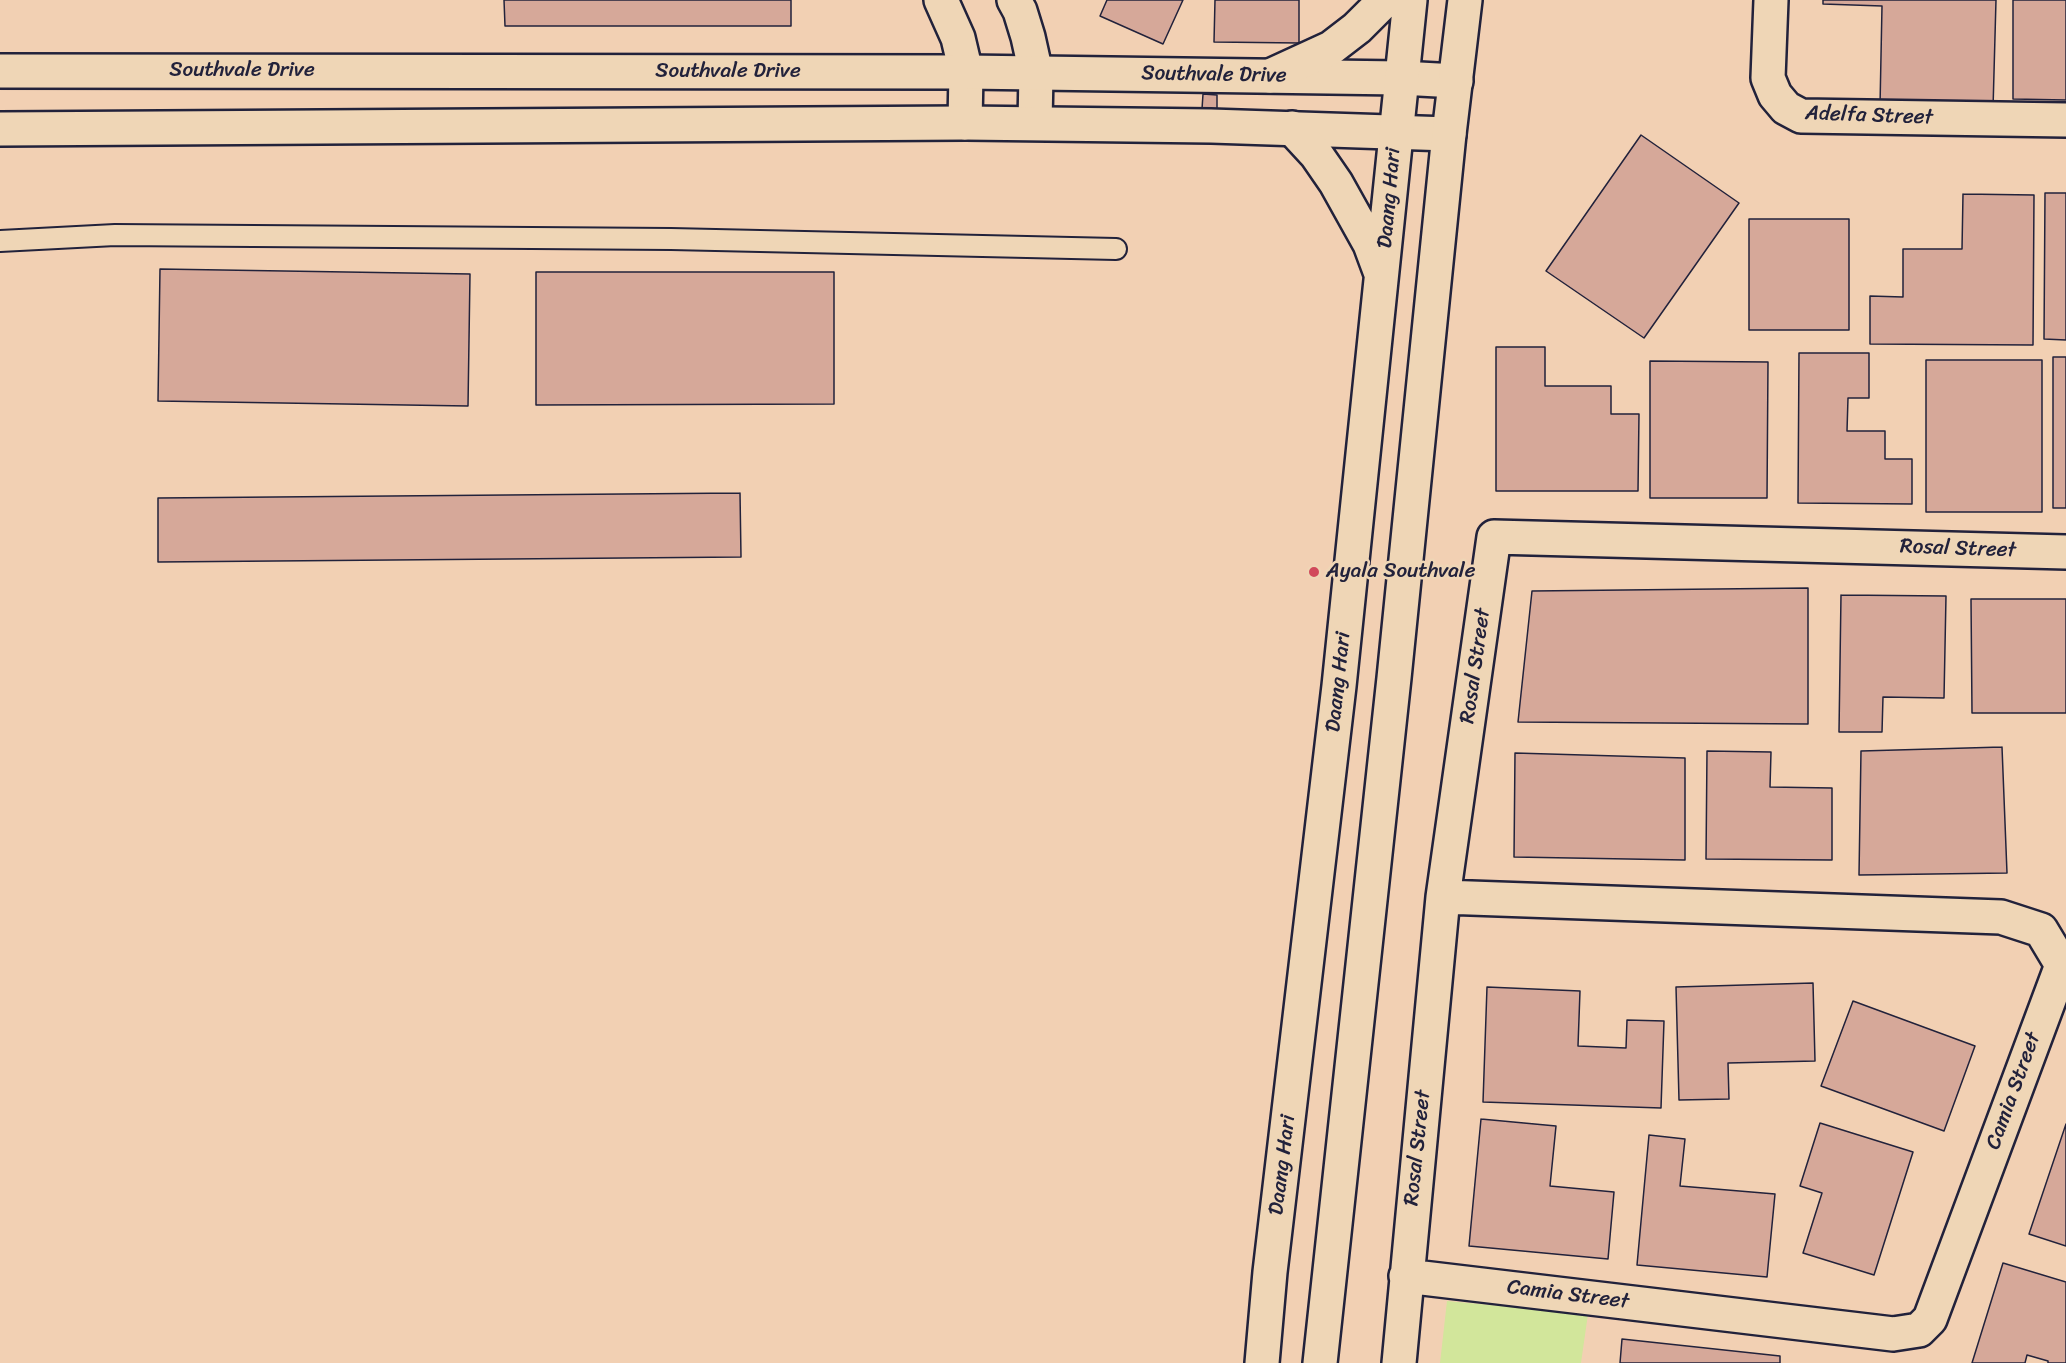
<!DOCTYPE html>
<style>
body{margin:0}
canvas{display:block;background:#f2d0b3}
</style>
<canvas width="2066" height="1363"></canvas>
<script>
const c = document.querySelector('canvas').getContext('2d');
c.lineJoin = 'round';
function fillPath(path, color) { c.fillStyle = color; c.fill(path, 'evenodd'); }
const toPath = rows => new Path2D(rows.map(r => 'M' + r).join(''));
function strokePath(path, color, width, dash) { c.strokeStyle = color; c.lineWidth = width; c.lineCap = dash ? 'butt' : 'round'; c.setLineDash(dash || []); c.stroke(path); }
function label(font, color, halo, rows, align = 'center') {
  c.font = font + ' Sriracha,sans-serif'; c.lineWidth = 5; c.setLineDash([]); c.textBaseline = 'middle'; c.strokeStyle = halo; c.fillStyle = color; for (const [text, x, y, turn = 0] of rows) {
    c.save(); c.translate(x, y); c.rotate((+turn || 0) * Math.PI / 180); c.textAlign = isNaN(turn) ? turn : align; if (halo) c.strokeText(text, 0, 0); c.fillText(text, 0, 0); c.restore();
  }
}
fillPath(toPath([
 [1447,1301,1588,1314,1581,1363,1440,1363]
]), '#d2e69b');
const building = toPath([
 [504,0,791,0,791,26,505,26,504,0],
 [1107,0,1183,0,1163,44,1100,16,1107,0],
 [1215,0,1299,0,1299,43,1214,42,1215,0],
 [1823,0,1996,0,1993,109,1880,106,1882,6,1823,4,1823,0],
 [2013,0,2066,0,2066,100,2013,99,2013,0],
 [1203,94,1217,95,1217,110,1202,109,1203,94],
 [1641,135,1739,203,1644,338,1546,271,1641,135],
 [2045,193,2066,193,2066,340,2044,339,2045,193],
 [1963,194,2034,195,2033,345,1870,344,1870,296,1903,297,1903,249,1962,249,1963,194],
 [1749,219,1849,219,1849,330,1749,330,1749,219],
 [160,269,470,274,468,406,158,401,160,269],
 [536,272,834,272,834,404,536,405,536,272],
 [1496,347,1545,347,1545,386,1611,386,1611,414,1639,414,1638,491,1496,491,1496,347],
 [1799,353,1869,353,1869,398,1848,398,1847,431,1885,431,1885,459,1912,459,1912,504,1798,503,1799,353],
 [2053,357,2066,357,2066,508,2053,508,2053,357],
 [1926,360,2042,360,2042,512,1926,512,1926,360],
 [1650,361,1768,362,1767,498,1650,498,1650,361],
 [740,493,741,557,158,562,158,498,740,493],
 [1808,588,1808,724,1518,722,1532,591,1808,588],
 [1841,595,1946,596,1944,698,1883,697,1882,732,1839,732,1841,595],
 [1971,599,2066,599,2066,713,1972,713,1971,599],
 [2002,747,2007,873,1859,875,1861,751,2002,747],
 [1707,751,1771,752,1770,787,1832,788,1832,860,1706,859,1707,751],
 [1515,753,1685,758,1685,860,1514,857,1515,753],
 [1813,983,1815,1061,1728,1063,1729,1099,1679,1100,1676,987,1813,983],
 [1487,987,1580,991,1578,1046,1626,1048,1627,1020,1664,1021,1661,1108,1483,1102,1487,987],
 [1853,1001,1975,1046,1944,1131,1821,1086,1853,1001],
 [1481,1119,1556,1126,1550,1186,1614,1192,1608,1259,1469,1246,1481,1119],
 [1820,1123,1913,1152,1874,1275,1803,1253,1822,1193,1800,1186,1820,1123],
 [2066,1124,2066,1246,2029,1234,2066,1124],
 [1649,1135,1685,1139,1680,1186,1775,1194,1767,1277,1637,1265,1649,1135],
 [2003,1263,2066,1282,2066,1363,2048,1363,2048,1361,2027,1355,2025,1363,1972,1363,2003,1263],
 [1622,1339,1780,1356,1780,1363,1620,1363,1622,1339]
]);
fillPath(building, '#d6a899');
strokePath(building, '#22223b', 1.5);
const lane = toPath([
 [0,241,115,235,671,239,1116,249]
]);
const street = toPath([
 [941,0,958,38,966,72,965,123],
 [1014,0,1020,11,1028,37,1036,73,1035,123],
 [1771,0,1768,78,1775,95,1786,108,1801,116,2066,120],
 [1406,1276,1893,1334,1919,1330,1930,1319,2062,965,2041,930,2001,917,1443,897],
 [1399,1363,1443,897,1494,537,2066,552]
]);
const secondary = toPath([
 [0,71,966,72,1401,78,1456,81],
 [0,129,965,123,1211,126,1449,134]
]);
const primary = toPath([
 [1270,76,1331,48,1357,28,1385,0],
 [1292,128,1316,154,1336,183,1370,244,1380,271],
 [1262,1363,1270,1272,1339,686,1410,0],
 [1320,1363,1394,678,1449,134,1465,0]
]);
strokePath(lane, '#22223b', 24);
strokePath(street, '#22223b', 38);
strokePath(secondary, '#22223b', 38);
strokePath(primary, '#22223b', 38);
strokePath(lane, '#efd6b6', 20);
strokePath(street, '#efd6b6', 33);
strokePath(secondary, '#efd6b6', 33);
strokePath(primary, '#efd6b6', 33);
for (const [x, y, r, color] of [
 [1314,572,6,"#d1495b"]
]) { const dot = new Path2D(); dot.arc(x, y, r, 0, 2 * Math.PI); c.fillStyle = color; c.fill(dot); strokePath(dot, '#efd6b6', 2); }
label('21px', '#22223b', '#efd6b6', [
 ["Southvale Drive",242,71],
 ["Southvale Drive",728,72],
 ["Southvale Drive",1214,75,1],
 ["Adelfa Street",1869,116,2],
 ["Daang Hari",1390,198,-85],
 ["Rosal Street",1958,549,2],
 ["Rosal Street",1476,666,-82],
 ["Daang Hari",1339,682,-84],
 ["Camia Street",2014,1091,-70],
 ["Rosal Street",1418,1148,-84],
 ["Daang Hari",1283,1165,-83],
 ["Camia Street",1568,1295,7]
]);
label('21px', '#22223b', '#efd6b6', [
 ["Ayala Southvale",1326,572]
], 'left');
</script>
